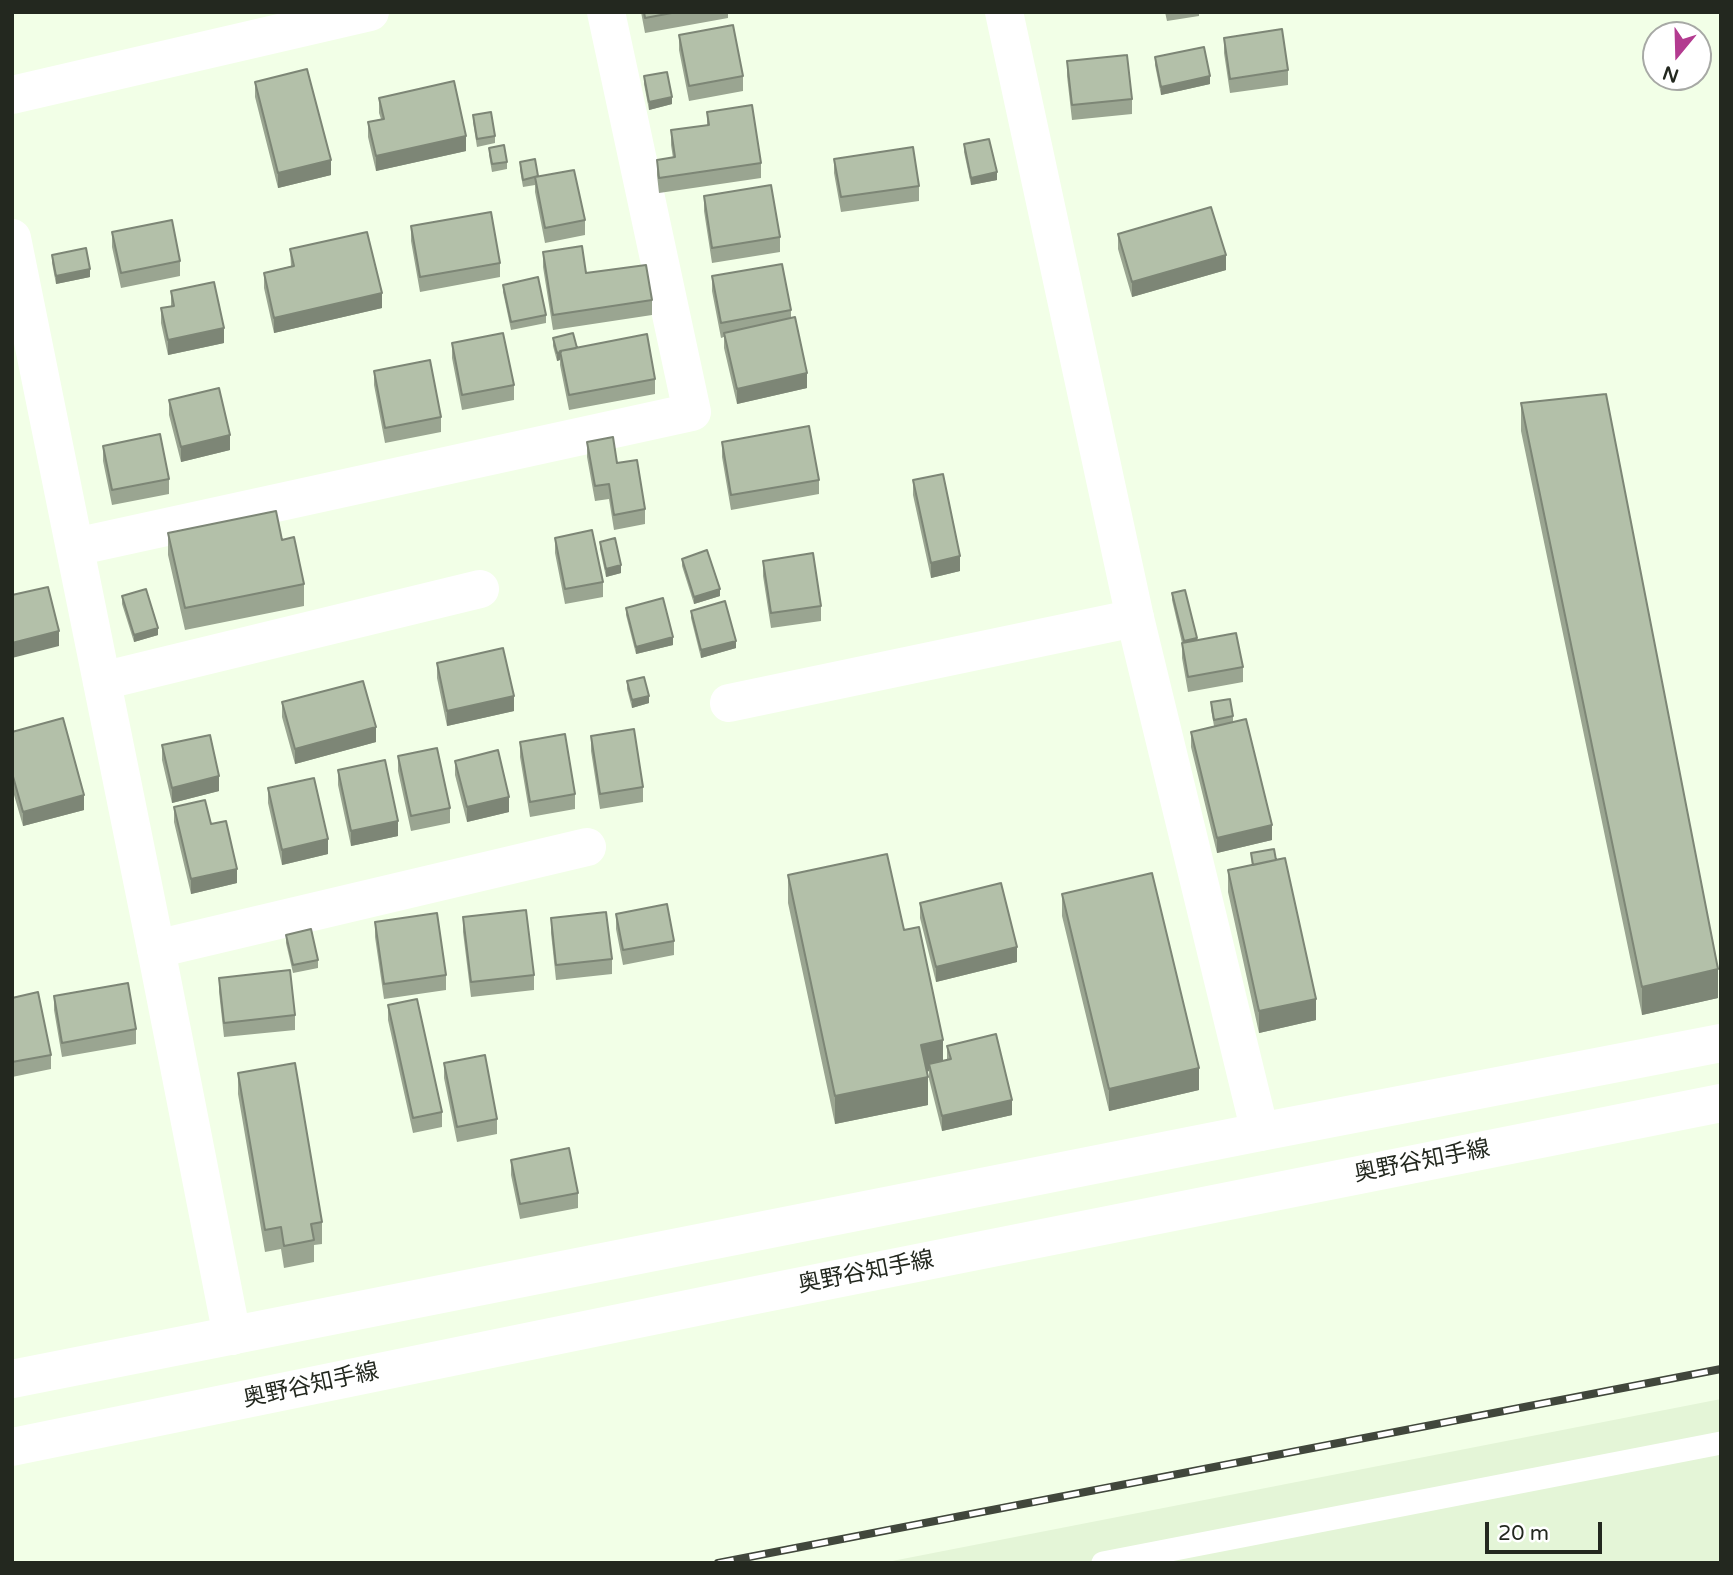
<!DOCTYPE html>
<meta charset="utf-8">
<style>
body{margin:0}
#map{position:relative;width:1733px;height:1575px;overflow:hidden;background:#f2ffe7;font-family:"Varela Round",sans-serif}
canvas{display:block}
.frame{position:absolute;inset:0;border:14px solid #23281f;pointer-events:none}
.north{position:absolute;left:1642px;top:21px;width:70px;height:70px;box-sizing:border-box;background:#fff;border:2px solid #a7a9a5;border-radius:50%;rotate:199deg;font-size:19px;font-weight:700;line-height:28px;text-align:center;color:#23281f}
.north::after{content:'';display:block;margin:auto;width:24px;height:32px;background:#b33b90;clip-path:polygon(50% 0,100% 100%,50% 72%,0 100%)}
.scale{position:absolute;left:1485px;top:1522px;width:117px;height:32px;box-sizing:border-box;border:4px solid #23281f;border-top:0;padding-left:9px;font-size:21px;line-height:24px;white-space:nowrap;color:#23281f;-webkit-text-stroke:5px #fff;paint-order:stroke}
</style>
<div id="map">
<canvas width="1733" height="1575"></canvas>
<div class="frame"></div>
<div class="north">N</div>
<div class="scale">20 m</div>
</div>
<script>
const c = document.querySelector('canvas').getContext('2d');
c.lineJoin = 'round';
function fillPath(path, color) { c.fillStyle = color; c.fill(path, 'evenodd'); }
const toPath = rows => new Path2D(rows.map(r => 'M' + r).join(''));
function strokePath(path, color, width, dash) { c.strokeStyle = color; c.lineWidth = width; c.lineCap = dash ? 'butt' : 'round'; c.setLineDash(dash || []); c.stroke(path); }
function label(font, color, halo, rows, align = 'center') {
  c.font = font + ' "Varela Round","Noto Sans JP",sans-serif'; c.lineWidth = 5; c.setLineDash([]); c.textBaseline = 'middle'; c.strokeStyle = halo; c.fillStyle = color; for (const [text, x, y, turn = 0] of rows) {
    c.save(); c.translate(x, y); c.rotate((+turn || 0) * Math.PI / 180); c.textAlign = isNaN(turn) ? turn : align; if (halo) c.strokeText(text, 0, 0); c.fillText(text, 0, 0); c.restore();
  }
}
fillPath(toPath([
 [1721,1399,1721,1563,882,1563]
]), '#e4f5d7');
strokePath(toPath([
 [1103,1563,1721,1443]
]), '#fff', 23);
strokePath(toPath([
 [75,547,692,412,606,12],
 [102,681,480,589],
 [729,703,1135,618],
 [156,949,587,847]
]), '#fff', 38);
strokePath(toPath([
 [1004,12,1135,618,1260,1132],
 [12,95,370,12],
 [12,238,156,949,232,1336]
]), '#fff', 38);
strokePath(toPath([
 [12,1379,1260,1132,1721,1043],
 [12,1447,741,1298,1721,1103]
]), '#fff', 38);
const rail = toPath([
 [718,1563,1721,1369]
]);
strokePath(rail, '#41473c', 8);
strokePath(rail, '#fff', 5, [16]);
fillPath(toPath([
 [641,12,728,12,728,18,645,33],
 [1165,12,1199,12,1199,16,1167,21],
 [679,35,743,76,743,91,689,101,679,50],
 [1224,38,1288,70,1288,85,1230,93,1224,53],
 [1155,57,1210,84,1161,95,1155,65],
 [1067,61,1132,99,1132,114,1072,120,1067,76],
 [644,76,672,104,649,110,644,84],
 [255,82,331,175,278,188,255,97],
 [379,98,466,151,376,171,368,137,368,122,381,119,379,113],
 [707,112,761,163,761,178,659,193,657,175,657,160,673,158,671,145,671,130,707,125],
 [473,115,495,136,495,143,477,147,473,122],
 [964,144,997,180,971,185,964,152],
 [489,148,507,162,507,169,492,172,489,155],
 [834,159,919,186,919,201,841,212,834,173],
 [520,162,538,176,585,220,585,235,545,243,535,192,535,185,523,187,520,170],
 [704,196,780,237,780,252,712,263,704,211],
 [411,226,500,263,500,277,420,292,411,241],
 [112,232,180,261,180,276,121,288,112,247],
 [1118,234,1226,270,1132,297,1118,249],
 [290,249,382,308,274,333,264,288,264,273,291,266],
 [543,252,586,273,652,300,652,315,553,330,543,267],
 [52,255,90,277,56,284,52,263],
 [712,276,791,310,791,318,807,388,737,404,724,348,724,337,721,338,712,291],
 [503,285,546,315,546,323,511,330,503,292],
 [171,291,224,343,168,355,161,323,161,308,171,306],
 [553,338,655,379,655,394,569,410,560,365,560,360,557,361,553,346],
 [452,343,514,385,514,400,462,410,452,358],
 [374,371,441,417,441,432,385,443,374,385],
 [169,400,230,450,181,462,169,415],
 [1521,403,1718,998,1642,1015,1521,431],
 [587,442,617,463,645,509,645,524,614,530,609,499,595,501,587,457],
 [722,442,819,480,819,494,731,510,722,457],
 [103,446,169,479,169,494,112,505,103,461],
 [913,480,960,571,931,578,913,495],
 [168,533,282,540,304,584,304,606,185,630,168,555],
 [555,538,603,582,603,597,565,604,555,553],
 [600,542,621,573,606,577,600,549],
 [682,559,720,596,694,604,682,566],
 [763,561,821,606,821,621,771,628,763,576],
 [1172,593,1197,640,1243,667,1243,682,1188,692,1182,658,1182,643,1172,600],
 [122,596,158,635,134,642,122,604],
 [626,608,673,645,636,654,626,615],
 [691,611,736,648,701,658,691,618],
 [437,663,514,711,447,726,437,678],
 [627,681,649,703,632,708,627,689],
 [282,702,376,742,295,764,282,717],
 [1211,702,1233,716,1233,722,1272,840,1217,853,1191,747,1191,732,1214,726,1211,709],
 [12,732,84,810,23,826,12,788],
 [591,736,643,787,643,802,600,809,591,751],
 [520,742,575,794,575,809,530,817,520,757],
 [162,745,219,791,172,803,162,760],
 [398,756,450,808,450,823,411,831,398,771],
 [455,761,509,812,467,822,455,775],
 [338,770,398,836,351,846,338,785],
 [268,788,328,854,282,865,268,803],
 [174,807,237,883,191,894,174,822],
 [1251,853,1316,1020,1259,1033,1228,892,1228,870,1252,865],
 [788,875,904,930,943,1061,947,1060,947,1046,1012,1115,942,1131,929,1079,929,1071,927,1072,928,1105,835,1124,788,903],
 [1062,894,1199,1090,1109,1111,1062,916],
 [920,903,1017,962,936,982,920,918],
 [616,914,674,941,674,955,623,965,616,929],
 [463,917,534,975,534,990,471,997,463,932],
 [551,918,612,959,612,974,556,980,551,933],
 [375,922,446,975,446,990,384,999,375,937],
 [286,935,318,960,318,968,293,973,286,943],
 [219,978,295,1015,295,1030,224,1037,219,992],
 [54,996,136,1029,136,1044,62,1057,54,1010],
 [12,998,51,1055,51,1069,12,1077],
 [388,1005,442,1112,442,1127,413,1133,388,1020],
 [444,1063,497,1119,497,1134,457,1142,444,1078],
 [238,1073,322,1222,322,1244,314,1245,314,1262,284,1268,281,1249,265,1252,238,1094],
 [511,1160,578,1193,578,1208,520,1219,511,1175]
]), '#9aa591');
fillPath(toPath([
 [1210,76,1210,84,1161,95,1161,87],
 [672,97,672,104,649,110,649,102],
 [466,136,466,151,376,171,376,156],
 [331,160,331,175,278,188,278,173],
 [997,172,997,180,971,185,971,178],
 [1226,255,1226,270,1132,297,1132,282],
 [90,269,90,277,56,284,56,276],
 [382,293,382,308,274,333,274,318],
 [224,328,224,343,168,355,168,340],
 [557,353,560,353,560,360,557,361],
 [807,373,807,388,737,404,737,389],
 [230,435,230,450,181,462,181,447],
 [960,556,960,571,931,578,931,563],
 [621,565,621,573,606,577,606,569],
 [720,589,720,596,694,604,694,597],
 [158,628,158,635,134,642,134,635],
 [59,631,59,646,12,658,12,643],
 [673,637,673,645,636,654,636,647],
 [1197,638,1197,645,1184,648,1184,641],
 [736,641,736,648,701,658,701,650],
 [514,696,514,711,447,726,447,711],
 [649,696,649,703,632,708,632,700],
 [376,727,376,742,295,764,295,749],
 [219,776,219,791,172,803,172,788],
 [84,795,84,810,23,826,23,812],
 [509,797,509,812,467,822,467,807],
 [398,821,398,836,351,846,351,831],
 [1272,825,1272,840,1217,853,1217,838],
 [328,839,328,854,282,865,282,850],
 [237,869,237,883,191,894,191,879],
 [1017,947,1017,962,936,982,936,967],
 [1718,969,1718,998,1642,1015,1642,987],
 [1316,999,1316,1020,1259,1033,1259,1011],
 [943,1040,943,1068,929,1064,929,1071,921,1073,921,1045],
 [1199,1068,1199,1090,1109,1111,1109,1089],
 [928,1077,928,1105,835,1124,835,1096],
 [1012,1100,1012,1115,942,1131,942,1116]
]), '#7d8676');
const building = toPath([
 [644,12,677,12,645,18,644,12],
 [733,25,743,76,689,86,679,35,733,25],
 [1282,29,1288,70,1230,79,1224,38,1282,29],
 [1204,47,1210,76,1161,87,1155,57,1204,47],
 [1127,55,1132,99,1072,105,1067,61,1127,55],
 [307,69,331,160,278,173,255,82,307,69],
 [667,72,672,97,649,102,644,76,667,72],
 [454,81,466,136,376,156,368,122,384,119,379,98,454,81],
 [752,105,761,163,659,178,657,160,675,157,671,130,709,125,707,112,752,105],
 [491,112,495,136,477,139,473,115,491,112],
 [989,139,997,172,971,178,964,144,989,139],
 [504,145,507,162,492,164,489,148,504,145],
 [913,147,919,186,841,197,834,159,913,147],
 [535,159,538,176,523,180,520,162,535,159],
 [574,170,585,220,545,228,535,177,574,170],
 [771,185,780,237,712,248,704,196,771,185],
 [1211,207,1226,255,1132,282,1118,234,1211,207],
 [491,212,500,263,420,277,411,226,491,212],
 [172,220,180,261,121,273,112,232,172,220],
 [367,232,382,293,274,318,264,273,294,266,290,249,367,232],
 [582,246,586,273,646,265,652,300,553,315,543,252,582,246],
 [86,248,90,269,56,276,52,255,86,248],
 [782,264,791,310,721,323,712,276,782,264],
 [538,277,546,315,511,322,503,285,538,277],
 [214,282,224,328,168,340,161,308,174,306,171,291,214,282],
 [795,317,807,373,737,389,724,333,795,317],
 [503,333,514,385,462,395,452,343,503,333],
 [573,333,577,348,560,351,561,352,557,353,553,338,573,333],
 [647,334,655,379,569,395,560,351,647,334],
 [430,360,441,417,385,428,374,371,430,360],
 [219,388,230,435,181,447,169,400,219,388],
 [1606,394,1718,969,1642,987,1521,403,1606,394],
 [809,426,819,480,731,495,722,442,809,426],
 [160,434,169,479,112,490,103,446,160,434],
 [613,437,617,463,637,460,645,509,614,515,609,484,595,486,587,442,613,437],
 [943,474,960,556,931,563,913,480,943,474],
 [276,511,282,540,294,537,304,584,185,608,168,533,276,511],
 [592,530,603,582,565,589,555,538,592,530],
 [615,538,621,565,606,569,600,542,615,538],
 [707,550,720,589,694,597,682,559,707,550],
 [813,553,821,606,771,613,763,561,813,553],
 [48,587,59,631,12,643,12,595,48,587],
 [146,589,158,628,134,635,122,596,146,589],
 [1185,590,1197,638,1184,641,1172,593,1185,590],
 [663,598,673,637,636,647,626,608,663,598],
 [725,601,736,641,701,650,691,611,725,601],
 [1236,633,1243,667,1188,677,1182,643,1236,633],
 [503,648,514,696,447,711,437,663,503,648],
 [644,677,649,696,632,700,627,681,644,677],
 [363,681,376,727,295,749,282,702,363,681],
 [1230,699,1233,716,1214,720,1211,702,1230,699],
 [63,718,84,795,23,812,12,773,12,732,63,718],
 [1246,719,1272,825,1217,838,1191,732,1246,719],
 [634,729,643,787,600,794,591,736,634,729],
 [565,734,575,794,530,802,520,742,565,734],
 [210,735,219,776,172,788,162,745,210,735],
 [437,748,450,808,411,816,398,756,437,748],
 [498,750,509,797,467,807,455,761,498,750],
 [385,760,398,821,351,831,338,770,385,760],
 [314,778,328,839,282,850,268,788,314,778],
 [205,800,211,824,226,821,237,869,191,879,174,807,205,800],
 [1274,849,1276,860,1253,865,1251,853,1274,849],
 [887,854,904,930,919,927,943,1040,921,1045,928,1077,835,1096,788,875,887,854],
 [1285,858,1316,999,1259,1011,1228,870,1285,858],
 [1152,873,1199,1068,1109,1089,1062,894,1152,873],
 [1001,883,1017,947,936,967,920,903,1001,883],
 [667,904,674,941,623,950,616,914,667,904],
 [526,910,534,975,471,982,463,917,526,910],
 [606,912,612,959,556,965,551,918,606,912],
 [437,913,446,975,384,984,375,922,437,913],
 [311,929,318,960,293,965,286,935,311,929],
 [290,970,295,1015,224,1023,219,978,290,970],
 [128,983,136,1029,62,1043,54,996,128,983],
 [38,992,51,1055,12,1062,12,998,38,992],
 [417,999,442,1112,413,1118,388,1005,417,999],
 [996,1034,1012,1100,942,1116,929,1064,951,1059,947,1046,996,1034],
 [485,1055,497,1119,457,1127,444,1063,485,1055],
 [295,1063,322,1222,311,1224,314,1240,284,1246,281,1227,265,1230,238,1073,295,1063],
 [569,1148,578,1193,520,1204,511,1160,569,1148]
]);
fillPath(building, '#b3c0a9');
strokePath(building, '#7d8676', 2);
label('23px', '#23281f', '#fff', [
 ["奥野谷知手線",1422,1162,-11],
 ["奥野谷知手線",866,1273,-11],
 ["奥野谷知手線",311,1386,-12]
]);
</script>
